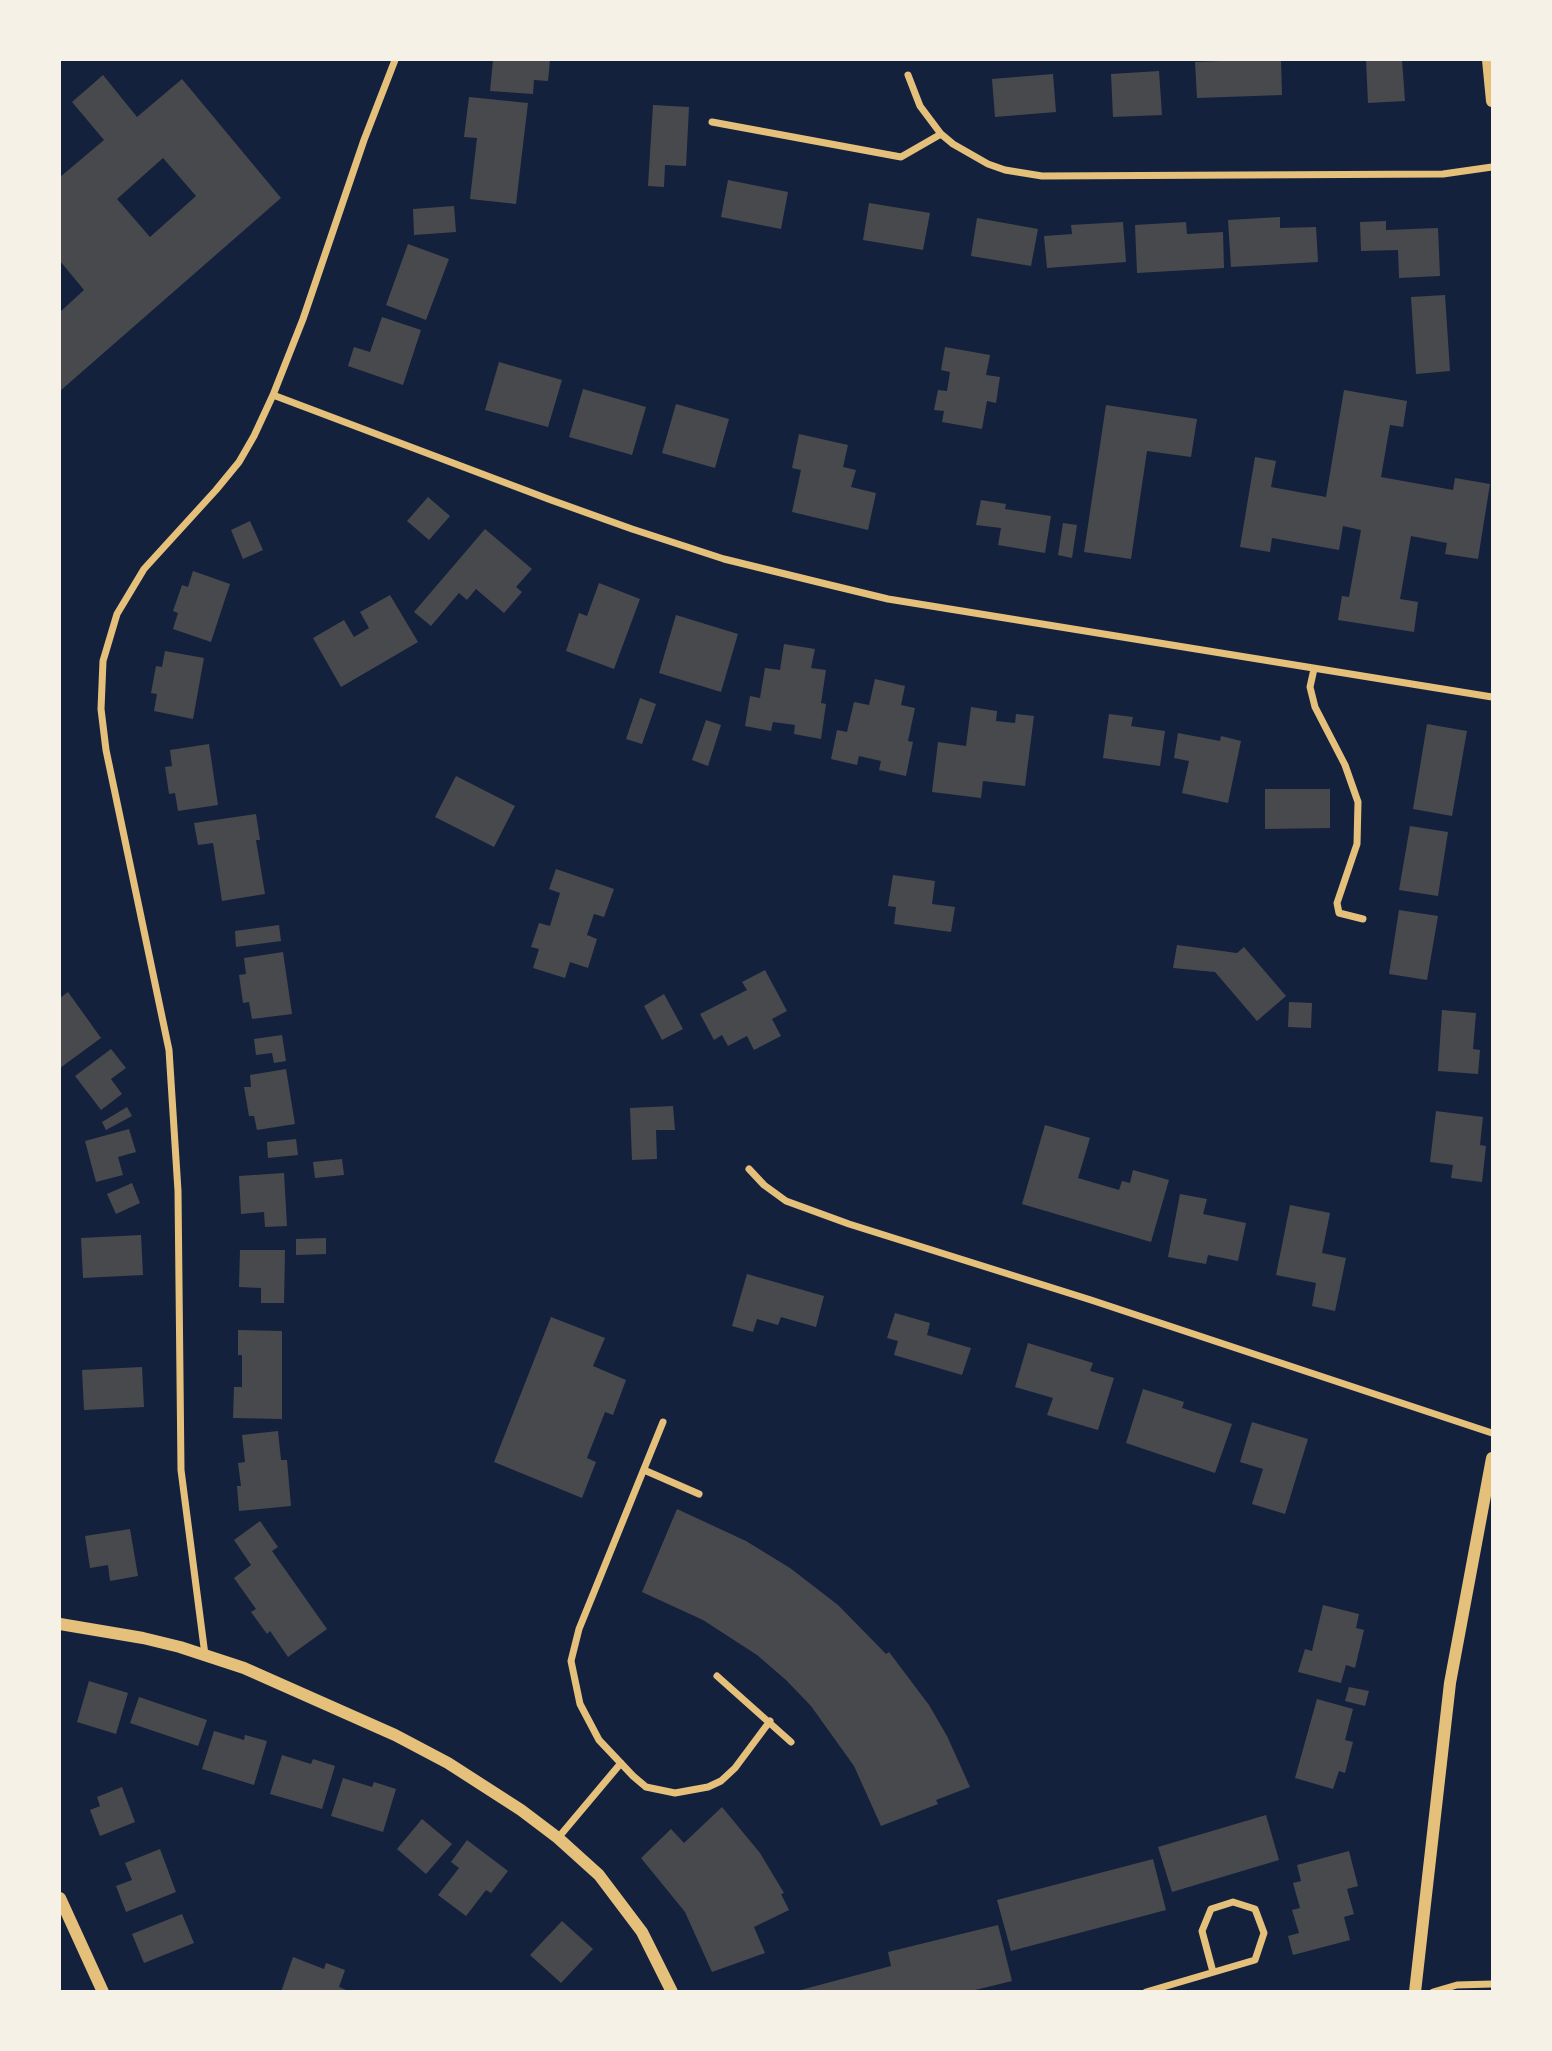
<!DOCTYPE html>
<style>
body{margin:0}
#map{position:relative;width:1552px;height:2051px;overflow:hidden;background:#14213d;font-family:Montserrat,sans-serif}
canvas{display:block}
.frame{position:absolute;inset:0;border:61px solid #f6f1e7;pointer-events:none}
</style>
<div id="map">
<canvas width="1552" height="2051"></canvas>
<div class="frame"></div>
</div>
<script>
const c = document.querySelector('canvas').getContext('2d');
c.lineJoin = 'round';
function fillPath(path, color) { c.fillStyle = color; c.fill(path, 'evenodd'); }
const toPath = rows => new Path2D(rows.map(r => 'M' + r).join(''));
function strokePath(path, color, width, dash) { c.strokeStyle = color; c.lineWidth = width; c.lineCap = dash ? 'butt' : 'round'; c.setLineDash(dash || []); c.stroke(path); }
fillPath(toPath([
 [493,60,550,60,548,81,534,80,533,94,490,91],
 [1246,60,1281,60,1282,95,1197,98,1195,62],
 [1366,60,1402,60,1405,101,1368,103],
 [1159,71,1162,115,1113,117,1111,74],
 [1053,74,1056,112,995,117,992,79],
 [103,75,137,117,182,79,281,198,60,391,60,312,84,290,60,261,60,177,104,140,72,102],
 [163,158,196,196,150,237,117,199],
 [469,97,528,103,516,204,470,199,477,138,464,137],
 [653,105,689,107,686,166,665,165,664,187,648,186],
 [728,180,788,192,781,229,721,217],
 [869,203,930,213,923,250,863,240],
 [454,206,456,232,414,235,413,209],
 [1280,217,1280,228,1316,227,1318,262,1231,267,1228,220],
 [977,218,1038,229,1031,266,971,256],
 [1386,221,1386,230,1438,228,1440,276,1399,278,1398,250,1361,251,1360,222],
 [1123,222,1126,262,1047,268,1044,236,1072,234,1071,225],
 [1186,222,1187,234,1223,232,1224,268,1137,273,1135,225],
 [408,244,449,259,426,320,386,305],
 [1445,295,1450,371,1416,374,1411,297],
 [382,317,421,330,403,385,348,366,354,347,370,352],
 [945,347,990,355,986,375,1000,377,996,403,987,401,982,429,942,422,944,411,934,410,938,390,947,391,950,372,941,370],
 [499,362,562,380,548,427,485,410],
 [583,389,646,407,632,455,569,437],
 [1344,390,1407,401,1403,427,1390,425,1381,477,1453,490,1455,478,1490,484,1478,559,1445,554,1447,543,1411,536,1400,599,1418,602,1414,632,1338,620,1342,596,1349,597,1361,530,1343,526,1339,550,1272,538,1270,552,1240,547,1255,457,1276,461,1271,487,1326,497],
 [676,404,729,419,715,468,662,453],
 [1106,405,1197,419,1191,457,1147,451,1131,559,1084,552],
 [799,434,848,445,843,467,856,470,851,487,876,493,868,530,792,512,801,470,792,468],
 [428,497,450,516,429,540,407,521],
 [981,500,1006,504,1005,509,1051,516,1045,553,998,545,1001,528,976,525],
 [250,521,263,550,243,559,231,530],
 [1063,523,1077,525,1072,558,1058,555],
 [485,529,532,569,516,587,522,592,504,613,476,589,467,600,459,593,431,626,414,612],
 [193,571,230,584,211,642,173,629,178,613,173,611,182,585,188,587],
 [599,583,640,599,614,669,566,651,579,613,587,616],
 [390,595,418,642,341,687,313,638,344,620,354,637,369,628,360,612],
 [676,615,738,634,721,692,659,673],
 [784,644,815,649,811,668,826,670,821,703,826,704,821,739,794,734,795,725,773,722,771,731,745,726,750,696,760,698,765,668,780,670],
 [165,651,204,658,193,719,154,711,157,694,151,693,156,666,162,667],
 [875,679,905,686,901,705,915,708,908,741,913,742,906,776,879,770,881,761,859,756,857,765,831,759,837,730,847,732,854,702,869,705],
 [640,698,656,704,642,744,626,739],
 [971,707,997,711,996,721,1015,723,1016,714,1034,716,1025,786,983,781,981,798,932,792,938,742,966,746],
 [1109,714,1133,717,1131,726,1165,731,1160,766,1103,758],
 [706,720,721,725,708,766,692,760],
 [1427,724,1467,731,1452,816,1413,809],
 [1178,733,1220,741,1221,736,1241,741,1228,803,1182,793,1189,761,1174,758],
 [209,744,218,805,178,811,175,793,169,794,165,767,172,766,170,750],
 [456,776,515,806,494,847,435,817],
 [1265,789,1330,789,1330,828,1265,829],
 [256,814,260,840,256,840,265,894,222,901,213,843,198,845,194,823],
 [1410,826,1448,832,1438,896,1399,890],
 [556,869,614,889,604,917,594,914,587,935,597,939,588,968,570,962,565,978,533,968,539,949,531,947,539,923,550,926,560,893,549,889],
 [893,875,935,881,932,904,955,907,951,932,894,924,896,907,888,906],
 [1399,910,1438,916,1427,980,1389,974],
 [279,925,281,941,236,947,235,931],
 [1177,945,1237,953,1244,947,1286,996,1257,1021,1215,972,1173,968],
 [283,952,292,1014,252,1019,249,1002,243,1003,239,975,246,974,244,958],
 [765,970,787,1011,772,1019,781,1036,754,1050,747,1036,728,1046,722,1035,714,1040,700,1014,747,990,742,982],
 [68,992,101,1038,60,1068,60,998],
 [664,994,683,1029,662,1040,644,1006],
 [1289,1002,1312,1003,1311,1028,1288,1027],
 [1442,1010,1476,1013,1473,1049,1480,1050,1478,1074,1438,1071],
 [282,1035,286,1061,274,1063,272,1053,256,1055,254,1039],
 [111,1049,126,1068,111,1079,122,1094,101,1110,75,1076],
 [286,1069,295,1124,257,1130,254,1116,249,1116,244,1087,251,1087,250,1075],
 [673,1106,675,1130,656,1130,657,1159,632,1160,630,1108],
 [127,1107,132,1116,106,1130,102,1122],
 [1436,1111,1483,1117,1480,1145,1486,1146,1482,1182,1451,1178,1453,1165,1430,1162],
 [1045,1125,1090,1138,1078,1178,1119,1190,1122,1181,1130,1183,1133,1170,1169,1180,1151,1242,1022,1204],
 [129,1129,136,1152,118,1157,123,1175,96,1182,85,1141],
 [296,1139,298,1155,268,1158,267,1142],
 [342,1159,344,1175,315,1178,313,1162],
 [284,1173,287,1226,265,1227,264,1212,241,1214,239,1176],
 [132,1183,140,1203,116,1214,107,1194],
 [1180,1194,1207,1199,1203,1214,1246,1223,1238,1261,1208,1255,1206,1264,1168,1257],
 [1290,1205,1330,1213,1322,1253,1346,1258,1335,1311,1312,1306,1316,1283,1276,1275],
 [141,1235,143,1275,83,1278,81,1238],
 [326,1238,326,1254,296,1255,296,1239],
 [240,1250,285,1250,284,1303,261,1303,261,1288,239,1287],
 [747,1274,824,1296,816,1327,781,1317,778,1325,757,1319,753,1332,732,1326],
 [895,1313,930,1323,927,1335,971,1348,962,1375,894,1355,898,1341,887,1338],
 [551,1317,605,1338,593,1366,626,1380,613,1415,605,1412,587,1458,596,1462,582,1498,494,1462],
 [238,1330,282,1331,282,1419,233,1418,234,1387,242,1387,242,1355,238,1355],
 [1028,1343,1093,1363,1090,1371,1114,1378,1098,1430,1047,1415,1053,1398,1015,1387],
 [142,1367,144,1407,84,1410,82,1370],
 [1143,1389,1184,1402,1182,1408,1232,1424,1215,1473,1126,1443],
 [1252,1422,1308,1439,1285,1514,1252,1504,1263,1469,1240,1462],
 [278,1431,281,1460,287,1460,291,1506,239,1511,237,1486,241,1486,238,1463,245,1462,242,1435],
 [677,1509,746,1541,790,1568,838,1605,886,1654,889,1652,929,1705,947,1736,970,1787,936,1800,938,1804,881,1826,854,1766,811,1706,786,1680,757,1655,703,1620,642,1592],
 [260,1521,278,1547,272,1551,327,1629,288,1657,270,1631,267,1634,251,1612,256,1609,234,1578,251,1565,234,1540],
 [130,1529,138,1576,110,1581,108,1565,90,1568,85,1536],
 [1323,1605,1359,1614,1356,1628,1364,1630,1355,1668,1346,1665,1341,1683,1298,1672,1305,1649,1312,1651],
 [89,1681,128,1693,116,1734,77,1722],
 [1349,1687,1369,1691,1365,1706,1345,1701],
 [139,1697,207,1720,198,1746,130,1723],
 [1317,1699,1353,1709,1345,1740,1353,1742,1345,1773,1339,1771,1333,1789,1295,1778],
 [214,1731,244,1740,245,1735,267,1741,254,1785,202,1769],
 [282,1755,311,1764,313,1759,335,1766,322,1809,270,1794],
 [343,1778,372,1787,374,1782,396,1789,383,1832,331,1816],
 [122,1787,135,1822,100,1836,90,1810,100,1806,97,1797],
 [722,1807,760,1853,784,1893,781,1894,789,1910,754,1927,765,1953,712,1972,685,1912,641,1858,671,1829,684,1843],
 [1266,1815,1279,1860,1172,1892,1158,1847],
 [422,1819,452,1844,426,1874,397,1849],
 [467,1840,508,1871,491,1893,486,1890,466,1916,438,1895,459,1868,451,1862],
 [160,1849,176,1892,126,1912,116,1886,132,1880,125,1863],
 [1349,1851,1358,1886,1347,1889,1354,1914,1344,1917,1350,1940,1293,1955,1288,1936,1299,1933,1292,1910,1300,1908,1293,1883,1301,1881,1297,1865],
 [1153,1859,1166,1910,1011,1951,997,1900],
 [182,1914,194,1943,144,1963,132,1934],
 [562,1921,593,1949,561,1983,530,1955],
 [998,1925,1012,1981,967,1992,793,1992,891,1966,888,1952],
 [293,1957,324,1969,326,1963,345,1970,339,1987,351,1992,281,1992]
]), '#48494c');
strokePath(toPath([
 [908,75,920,106,941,134],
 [712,122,901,157,941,134,953,144,988,164,1005,170,1042,176,1443,174,1492,167],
 [273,395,551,500,632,529,724,559,826,584,888,599,1492,697],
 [1314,669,1310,687,1315,707,1345,765,1358,802,1357,844,1337,903,1339,913,1363,919],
 [749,1169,764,1185,786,1201,849,1224,1091,1300,1492,1433],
 [663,1422,579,1629,571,1661,580,1704,599,1740,633,1776,646,1787,675,1793,708,1787,721,1781,735,1768,770,1721],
 [644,1470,699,1494],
 [205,1655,181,1470,178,1191,169,1050,106,750,101,709,103,661,117,614,144,569,216,490,239,462,254,436,273,395,303,319,364,140,395,60],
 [717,1676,791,1742],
 [558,1838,621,1763],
 [1146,1992,1255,1960,1264,1933,1255,1909,1233,1902,1211,1909,1202,1931,1213,1972],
 [1433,1992,1457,1985,1492,1984]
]), '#e5c07b', 7);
strokePath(toPath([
 [1488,60,1492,101],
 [60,1624,143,1638,180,1647,244,1668,395,1735,448,1763,521,1810,558,1838,599,1875,642,1932,672,1992],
 [60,1898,103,1992],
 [1415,1992,1450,1683,1492,1458]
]), '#e5c07b', 12);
</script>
